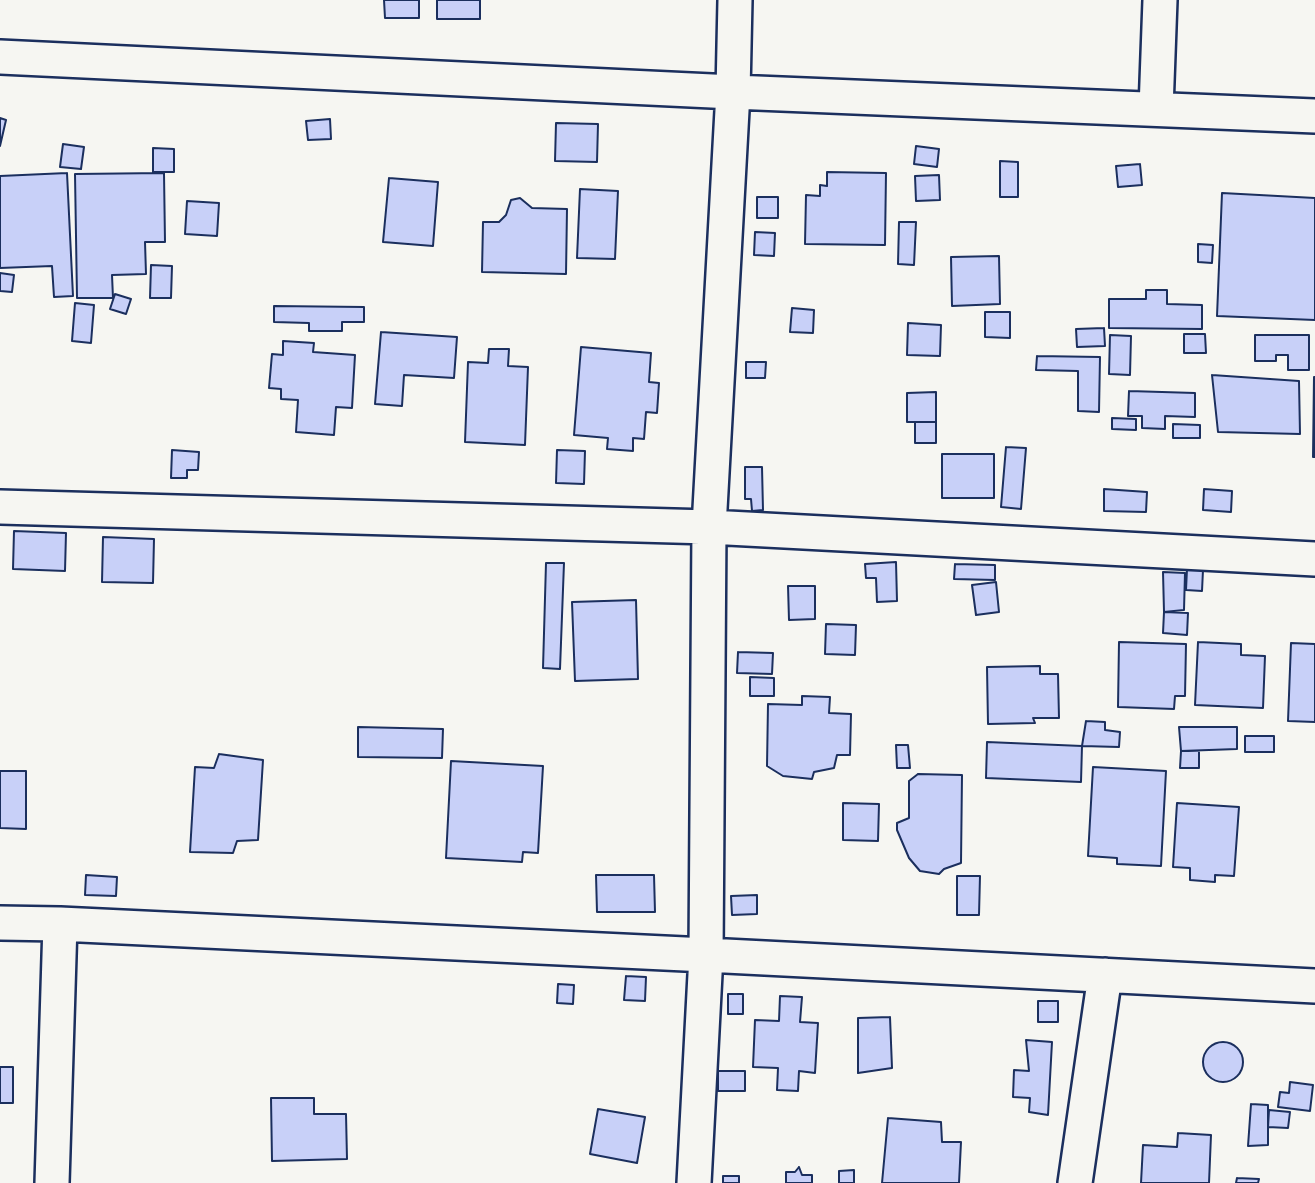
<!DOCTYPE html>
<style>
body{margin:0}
canvas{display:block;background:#f6f6f2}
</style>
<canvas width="1315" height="1183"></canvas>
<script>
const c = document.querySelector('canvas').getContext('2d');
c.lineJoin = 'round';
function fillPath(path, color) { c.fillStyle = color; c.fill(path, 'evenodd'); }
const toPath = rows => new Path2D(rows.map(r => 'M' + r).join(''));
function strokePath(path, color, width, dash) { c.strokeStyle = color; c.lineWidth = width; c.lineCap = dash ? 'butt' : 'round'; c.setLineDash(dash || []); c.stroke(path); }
const building = toPath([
 [384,0,419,0,419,18,385,18,384,0],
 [437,0,480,0,480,19,437,19,437,0],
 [0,118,6,120,0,146,0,118],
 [330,119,331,139,308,140,306,121,330,119],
 [556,123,598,124,597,162,555,161,556,123],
 [63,144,84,147,81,169,60,167,63,144],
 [916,146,939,149,937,167,914,164,916,146],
 [153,148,174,149,174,172,153,172,153,148],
 [1000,161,1018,162,1018,197,1000,197,1000,161],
 [1140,164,1142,185,1118,187,1116,166,1140,164],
 [827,172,886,173,885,245,805,244,806,195,820,196,820,185,827,186,827,172],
 [67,173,73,296,54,297,52,266,0,268,0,176,67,173],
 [164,173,165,242,145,242,146,274,112,275,113,298,77,298,75,174,164,173],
 [939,175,940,200,916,201,915,176,939,175],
 [389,178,438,182,433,246,383,242,389,178],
 [580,189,618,191,615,259,577,258,580,189],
 [1222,193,1315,198,1315,320,1217,316,1222,193],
 [757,197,778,197,778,218,757,218,757,197],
 [520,198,532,208,567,209,566,274,482,272,483,222,499,222,506,215,511,200,520,198],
 [187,201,219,203,217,236,185,234,187,201],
 [899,222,916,222,914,265,898,264,899,222],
 [755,232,775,233,774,256,754,255,755,232],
 [1198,244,1213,245,1212,263,1198,262,1198,244],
 [999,256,1000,304,952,306,951,257,999,256],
 [151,265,172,266,171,298,150,298,151,265],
 [0,273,14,275,12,292,0,291,0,273],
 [1146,290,1167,290,1167,304,1202,305,1202,329,1109,328,1109,299,1146,299,1146,290],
 [115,294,131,299,126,314,110,309,115,294],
 [75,303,94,305,91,343,72,341,75,303],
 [274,306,364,307,364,322,342,322,342,331,309,331,309,323,274,322,274,306],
 [792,308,814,310,813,333,790,332,792,308],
 [985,312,1010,312,1010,338,985,337,985,312],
 [908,323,941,325,940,356,907,355,908,323],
 [1104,328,1105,346,1077,347,1076,329,1104,328],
 [381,332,457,337,454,378,404,375,402,406,375,404,381,332],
 [1184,334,1205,334,1206,353,1184,353,1184,334],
 [1110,335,1131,336,1130,375,1109,374,1110,335],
 [1255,335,1309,335,1309,370,1288,370,1288,355,1276,355,1276,361,1255,361,1255,335],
 [283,341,314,343,313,352,355,355,352,408,336,407,334,435,296,432,298,400,281,399,281,389,269,388,272,354,283,355,283,341],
 [581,347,651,353,649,382,659,383,657,413,646,412,644,439,633,438,633,451,607,449,608,438,574,435,581,347],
 [489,349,509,349,508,366,528,367,525,445,465,442,468,362,488,363,489,349],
 [1037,356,1100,357,1099,412,1078,411,1078,371,1036,370,1037,356],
 [746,362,766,362,765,378,746,378,746,362],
 [1212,375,1299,381,1300,434,1218,432,1212,375],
 [1314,377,1315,377,1315,457,1313,457,1314,377],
 [1129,391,1195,393,1195,417,1165,416,1165,429,1142,428,1142,416,1128,416,1129,391],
 [936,392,936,422,907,422,907,393,936,392],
 [1112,418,1136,419,1136,430,1112,429,1112,418],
 [915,422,936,422,936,443,915,443,915,422],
 [1173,424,1200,425,1200,438,1173,438,1173,424],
 [1006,447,1026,448,1021,509,1001,507,1006,447],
 [172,450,199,452,198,470,187,470,187,478,171,478,172,450],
 [557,450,585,451,584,484,556,483,557,450],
 [942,454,994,454,994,498,942,498,942,454],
 [745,467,762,467,763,510,752,511,751,499,745,499,745,467],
 [1104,489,1147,492,1146,512,1104,511,1104,489],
 [1204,489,1232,491,1231,512,1203,510,1204,489],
 [14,531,66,533,65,571,13,569,14,531],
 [103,537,154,539,153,583,102,582,103,537],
 [896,562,897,601,877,602,876,578,866,578,865,564,896,562],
 [546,563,564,563,560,669,543,668,546,563],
 [955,564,995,565,995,580,954,579,955,564],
 [1187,569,1203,570,1202,591,1186,590,1187,569],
 [1163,572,1185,573,1184,610,1164,612,1163,572],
 [996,582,999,612,976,615,972,585,996,582],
 [788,586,815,586,815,619,789,620,788,586],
 [636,600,638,679,575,681,572,602,636,600],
 [1164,612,1188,613,1187,635,1163,633,1164,612],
 [826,624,856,625,855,655,825,654,826,624],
 [1119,642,1186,644,1185,696,1175,696,1174,709,1118,707,1119,642],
 [1198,642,1241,644,1241,655,1265,656,1263,708,1195,705,1198,642],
 [1291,643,1315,644,1315,722,1288,721,1291,643],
 [738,652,773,653,772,674,737,673,738,652],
 [1040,666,1040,674,1058,674,1059,718,1033,718,1035,723,988,724,987,667,1040,666],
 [750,677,774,678,774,696,750,696,750,677],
 [802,696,830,697,829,713,851,714,850,755,837,755,834,768,814,772,812,779,783,776,767,766,768,704,802,705,802,696],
 [1086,721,1105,722,1105,730,1120,732,1119,747,1082,746,1086,721],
 [358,727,443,729,442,758,358,757,358,727],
 [1179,727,1237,727,1237,749,1181,751,1179,727],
 [1245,736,1274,736,1274,752,1245,752,1245,736],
 [987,742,1082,746,1081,782,986,778,987,742],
 [896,745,908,745,910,768,897,768,896,745],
 [1181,751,1199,751,1199,768,1180,768,1181,751],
 [219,754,263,760,258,840,237,841,233,853,190,852,195,767,214,768,219,754],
 [451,761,543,766,538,853,523,852,522,862,446,858,451,761],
 [1093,767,1166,771,1161,866,1117,864,1117,858,1088,856,1093,767],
 [0,771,26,771,26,829,0,828,0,771],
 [918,774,962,775,961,863,944,869,939,874,920,871,909,858,897,830,897,823,909,818,909,781,918,774],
 [843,803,879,804,878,841,843,840,843,803],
 [1177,803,1239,807,1234,876,1215,875,1215,882,1190,880,1190,868,1173,867,1177,803],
 [86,875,117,877,116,896,85,895,86,875],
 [596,875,654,875,655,912,597,912,596,875],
 [957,876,980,876,979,915,957,915,957,876],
 [757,895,757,914,732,915,731,896,757,895],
 [626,976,646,977,645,1001,624,1000,626,976],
 [558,984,574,985,573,1004,557,1003,558,984],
 [728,994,743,994,743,1014,728,1014,728,994],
 [780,996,802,997,800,1022,818,1023,815,1073,799,1071,798,1091,777,1090,778,1068,753,1067,755,1020,779,1021,780,996],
 [1038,1001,1058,1001,1058,1022,1038,1022,1038,1001],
 [890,1017,892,1068,858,1073,858,1018,890,1017],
 [1026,1040,1052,1042,1048,1115,1029,1112,1030,1098,1013,1097,1014,1070,1029,1071,1026,1040],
 '1203 1062a20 20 0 1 1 40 0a20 20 0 1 1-40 0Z',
 [0,1067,13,1067,13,1103,0,1103,0,1067],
 [718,1071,745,1071,745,1091,718,1091,718,1071],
 [1290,1082,1313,1085,1310,1111,1278,1107,1280,1092,1289,1093,1290,1082],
 [271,1098,314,1098,314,1114,346,1114,347,1159,272,1161,271,1098],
 [1251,1104,1268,1105,1268,1145,1248,1146,1251,1104],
 [598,1109,645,1117,637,1163,590,1154,598,1109],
 [1269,1110,1290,1112,1288,1128,1268,1127,1269,1110],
 [888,1118,941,1122,942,1142,961,1142,959,1183,882,1183,888,1118],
 [1178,1133,1211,1135,1209,1183,1141,1183,1143,1145,1177,1147,1178,1133],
 [799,1167,802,1175,812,1175,812,1183,786,1183,786,1172,795,1172,799,1167],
 [854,1170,854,1183,839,1183,839,1171,854,1170],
 [723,1176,739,1176,739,1183,723,1183,723,1176],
 [1237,1178,1259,1179,1258,1183,1236,1183,1237,1178]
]);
fillPath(building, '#c8d0f8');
strokePath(building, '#1b2f5e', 2);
const minor = toPath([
 [0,57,733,92,1315,116],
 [1156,109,1160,0],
 [0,507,709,527,1315,559],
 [0,923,60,924,706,955,1315,986],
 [52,1183,60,924],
 [694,1183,706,955,709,527,733,92,735,0],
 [1075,1183,1105,975]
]);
strokePath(minor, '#1b2f5e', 38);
strokePath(minor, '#f6f6f2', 33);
</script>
